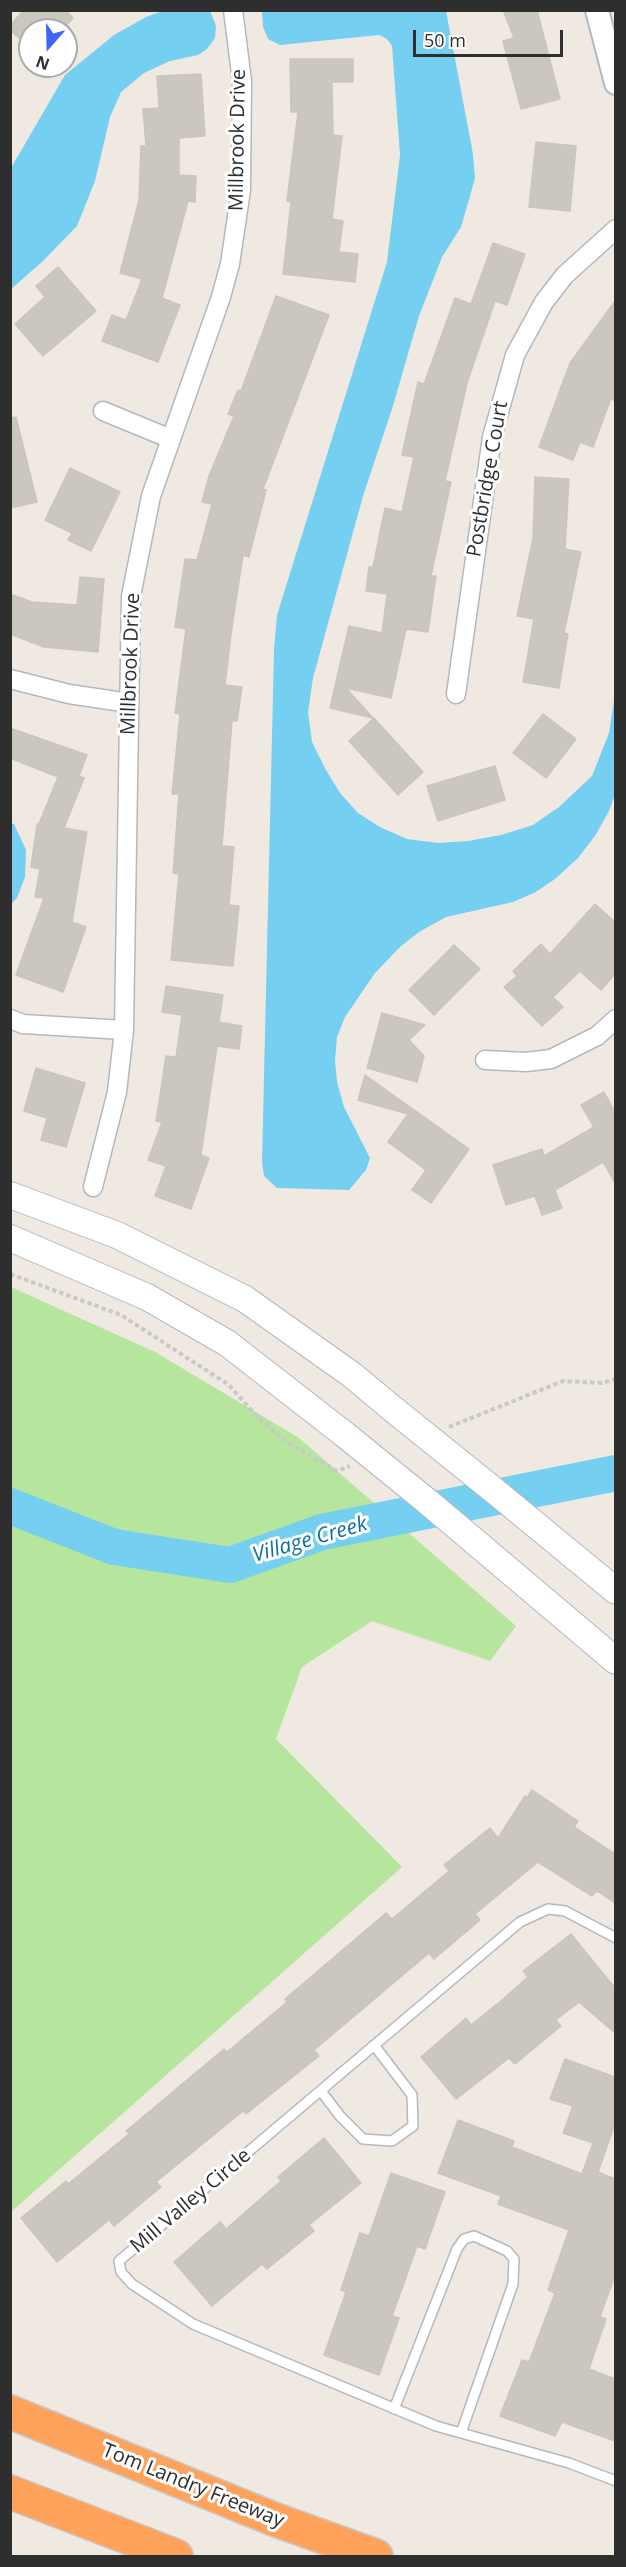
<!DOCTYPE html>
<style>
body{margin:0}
#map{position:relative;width:626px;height:2567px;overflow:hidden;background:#efe9e1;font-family:"Open Sans",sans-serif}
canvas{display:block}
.frame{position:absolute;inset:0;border:12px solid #2e2e2e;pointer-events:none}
.north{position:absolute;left:18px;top:18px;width:60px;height:60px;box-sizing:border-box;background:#fff;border:2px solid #ababab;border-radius:50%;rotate:200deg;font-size:16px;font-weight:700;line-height:24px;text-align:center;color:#2e2e2e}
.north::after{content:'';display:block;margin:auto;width:21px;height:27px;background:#4264fb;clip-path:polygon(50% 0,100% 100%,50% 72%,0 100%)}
.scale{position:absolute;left:413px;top:30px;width:150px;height:27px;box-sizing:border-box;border:3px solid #2e2e2e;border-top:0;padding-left:8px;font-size:18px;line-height:21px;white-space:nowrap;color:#2e2e2e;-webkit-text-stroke:4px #fff;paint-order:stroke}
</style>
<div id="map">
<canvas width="626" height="2567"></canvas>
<div class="frame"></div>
<div class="north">N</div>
<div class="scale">50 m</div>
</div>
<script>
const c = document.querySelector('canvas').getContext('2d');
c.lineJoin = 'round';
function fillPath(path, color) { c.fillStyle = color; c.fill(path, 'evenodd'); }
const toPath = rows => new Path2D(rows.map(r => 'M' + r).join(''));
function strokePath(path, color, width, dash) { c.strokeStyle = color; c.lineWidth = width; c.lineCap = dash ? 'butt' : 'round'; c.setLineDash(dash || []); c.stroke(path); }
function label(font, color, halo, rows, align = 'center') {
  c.font = font + ' "Open Sans",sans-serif'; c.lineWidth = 6; c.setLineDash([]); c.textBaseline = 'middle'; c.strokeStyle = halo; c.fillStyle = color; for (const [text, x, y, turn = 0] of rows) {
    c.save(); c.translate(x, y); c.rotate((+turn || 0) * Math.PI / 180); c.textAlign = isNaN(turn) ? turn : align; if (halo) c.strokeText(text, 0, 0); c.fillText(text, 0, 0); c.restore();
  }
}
fillPath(toPath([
 [11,1287,155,1352,299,1438,516,1626,490,1661,372,1621,302,1667,276,1739,402,1867,11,2212]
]), '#b6e59e');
fillPath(toPath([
 [165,10,210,11,216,26,215,38,207,49,198,55,170,61,144,73,121,92,110,117,95,181,77,226,42,262,11,289,11,168,65,75,114,35,146,17],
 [262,11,446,11,473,154,475,178,468,203,461,227,442,257,419,316,393,406,363,496,313,678,308,712,312,742,326,770,340,793,358,813,380,827,407,839,438,843,468,841,501,835,533,825,559,807,592,776,609,733,615,694,615,794,609,811,595,836,578,858,555,879,534,893,513,902,446,917,419,932,400,947,375,973,345,1017,337,1037,335,1061,337,1082,344,1107,370,1158,366,1170,349,1190,277,1188,264,1176,262,1162,274,650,277,615,387,262,400,155,392,46,387,39,379,35,280,45,268,39,263,27],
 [11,823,14,824,26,850,25,877,17,898,11,904]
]), '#75cff0');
strokePath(toPath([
 [10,1506,114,1547,230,1565,322,1532,616,1473]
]), '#75cff0', 36);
const building = toPath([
 [24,10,65,10,73,18,62,30,30,30,30,48,10,30,10,25,24,10],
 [503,10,537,10,560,99,521,109,503,41,514,38,503,10],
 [290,59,353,59,353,82,332,82,333,135,342,136,332,219,343,221,339,252,358,254,355,282,283,274,291,202,287,201,298,112,291,112,290,59],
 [201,74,205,136,179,138,179,175,196,176,195,202,188,201,162,298,180,305,158,362,102,341,112,315,126,320,142,279,120,273,139,200,141,146,146,146,143,109,159,108,157,76,201,74],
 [536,142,576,146,570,211,529,207,536,142],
 [493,243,525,254,507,305,495,301,467,383,445,481,451,482,431,576,436,576,428,632,406,629,391,698,346,688,373,718,330,708,349,626,382,633,387,594,366,591,369,567,373,567,385,508,402,512,414,457,402,455,418,382,424,384,455,298,471,304,493,243],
 [58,267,96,311,43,356,15,324,45,297,36,286,58,267],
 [276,296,329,315,263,489,266,490,249,557,243,555,231,634,225,685,242,687,237,721,232,721,222,846,234,847,229,905,239,906,233,966,171,960,179,874,173,873,179,794,172,794,180,714,175,713,186,629,175,627,185,559,197,560,212,504,202,502,209,476,234,416,228,414,238,390,241,391,276,296],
 [615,301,615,401,611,398,593,447,580,442,573,460,539,447,570,363,615,301],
 [16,417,37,502,10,508,10,418,16,417],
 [70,468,120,492,91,551,68,540,72,533,45,520,70,468],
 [535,477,569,479,565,549,581,552,564,633,568,634,559,688,523,682,534,619,517,616,533,538,535,477],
 [80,577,104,579,98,652,44,647,10,634,10,594,32,602,77,605,80,577],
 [543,714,576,739,546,778,513,753,543,714],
 [374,718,423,772,398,795,349,741,374,718],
 [10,728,87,755,79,776,84,778,64,828,87,832,72,922,86,927,63,992,16,975,44,898,35,897,40,869,31,867,37,824,39,824,58,777,10,758,10,728],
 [495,766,505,800,438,821,427,786,495,766],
 [595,904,615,922,615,974,601,990,580,971,553,997,563,1007,542,1026,504,987,517,976,513,971,541,944,550,954,595,904],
 [454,945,480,969,434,1015,409,990,454,945],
 [166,986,223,995,219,1022,242,1026,239,1049,217,1046,201,1155,209,1158,191,1209,155,1196,166,1166,148,1160,162,1122,156,1121,166,1056,176,1057,182,1015,162,1012,166,986],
 [382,1013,425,1025,409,1040,424,1056,417,1082,367,1068,382,1013],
 [36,1068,85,1083,66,1147,41,1140,47,1118,24,1111,36,1068],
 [365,1075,469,1149,431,1203,412,1190,426,1170,388,1142,408,1114,358,1100,365,1075],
 [604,1092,615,1112,615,1183,603,1162,555,1190,562,1208,542,1215,535,1196,506,1205,493,1165,542,1149,544,1156,594,1127,581,1105,604,1092],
 [532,1790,578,1821,574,1827,615,1854,615,1903,599,1892,595,1892,592,1896,538,1862,475,1914,480,1920,434,1959,429,1953,314,2050,319,2056,246,2114,243,2111,156,2182,161,2187,114,2226,109,2220,57,2262,21,2218,66,2181,68,2184,129,2134,126,2131,224,2049,227,2052,287,2002,285,1999,386,1913,392,1919,449,1871,444,1865,490,1828,498,1838,525,1796,527,1798,532,1790],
 [571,1934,615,1988,615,2033,579,2002,556,2020,561,2026,515,2064,509,2058,456,2099,421,2057,466,2018,471,2025,502,2000,528,1977,523,1971,571,1934],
 [565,2059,615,2077,615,2124,598,2172,615,2179,615,2275,600,2317,606,2319,589,2369,615,2379,615,2441,562,2422,555,2436,500,2416,522,2360,529,2362,555,2293,548,2290,569,2230,498,2204,501,2196,438,2173,458,2120,514,2141,512,2147,582,2174,593,2143,563,2133,573,2106,550,2099,565,2059],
 [324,2138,361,2183,309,2225,314,2231,293,2248,267,2269,262,2264,212,2306,174,2262,220,2222,226,2229,281,2181,278,2177,324,2138],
 [391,2173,445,2192,425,2249,417,2246,404,2283,392,2316,399,2318,379,2375,324,2355,346,2292,341,2290,360,2233,369,2236,391,2173]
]);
fillPath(building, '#cbc7bf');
strokePath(building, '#cbc5ba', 1.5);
const service = toPath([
 [616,1938,565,1911,548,1909,520,1922,119,2261,121,2272,132,2284,193,2324,436,2426,569,2463,616,2481],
 [321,2091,340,2116,363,2139,392,2141,413,2126,412,2095,374,2045],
 [394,2409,457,2249,464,2239,474,2236,507,2251,514,2259,513,2284,461,2433]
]);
const minor = toPath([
 [103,411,171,439],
 [10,679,69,694,129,703],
 [456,694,492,437,515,355,544,302,565,275,616,229],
 [10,1019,23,1024,124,1030],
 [485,1060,526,1062,551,1059,597,1036,616,1019],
 [93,1187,117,1092,124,1030,131,596,151,496,221,297,230,264,241,190,242,81,233,10]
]);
const tertiary = toPath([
 [597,10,616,83]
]);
const secondary = toPath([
 [10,1195,117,1235,245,1299,352,1375,394,1410],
 [10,1238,147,1297,227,1343,344,1434],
 [491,1488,616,1591],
 [428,1502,616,1661]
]);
const motorway = toPath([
 [10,2412,276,2520,376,2556],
 [10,2492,176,2556]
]);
strokePath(service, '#b4b7c1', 12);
strokePath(minor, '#b4b7c1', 21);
strokePath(tertiary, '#b4b7c1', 26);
strokePath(secondary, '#b4b7c1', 28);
strokePath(motorway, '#c9c9c9', 36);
strokePath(toPath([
 [10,1274,121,1315,229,1385,252,1411,286,1442,337,1471,350,1466],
 [449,1427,563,1381,602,1383,616,1379]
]), '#c9c9c9', 4, [4.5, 3]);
strokePath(service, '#fff', 9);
strokePath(minor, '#fff', 18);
strokePath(tertiary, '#fff', 22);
strokePath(secondary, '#fff', 26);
strokePath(motorway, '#ffa35c', 33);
const secondaryBridge = toPath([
 [394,1410,491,1488],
 [344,1434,428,1502]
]);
strokePath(secondaryBridge, '#b4b7c1', 28, []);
strokePath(secondaryBridge, '#fff', 26);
label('20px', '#2e2e2e', '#fff', [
 ["Millbrook Drive",238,140,-89],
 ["Postbridge Court",488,479,-80],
 ["Millbrook Drive",131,664,-88],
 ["Mill Valley Circle",191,2201,-40],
 ["Tom Landry Freeway",193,2486,22]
]);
label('italic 21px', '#0d6fa3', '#fff', [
 ["Village Creek",310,1540,-16]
]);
</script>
